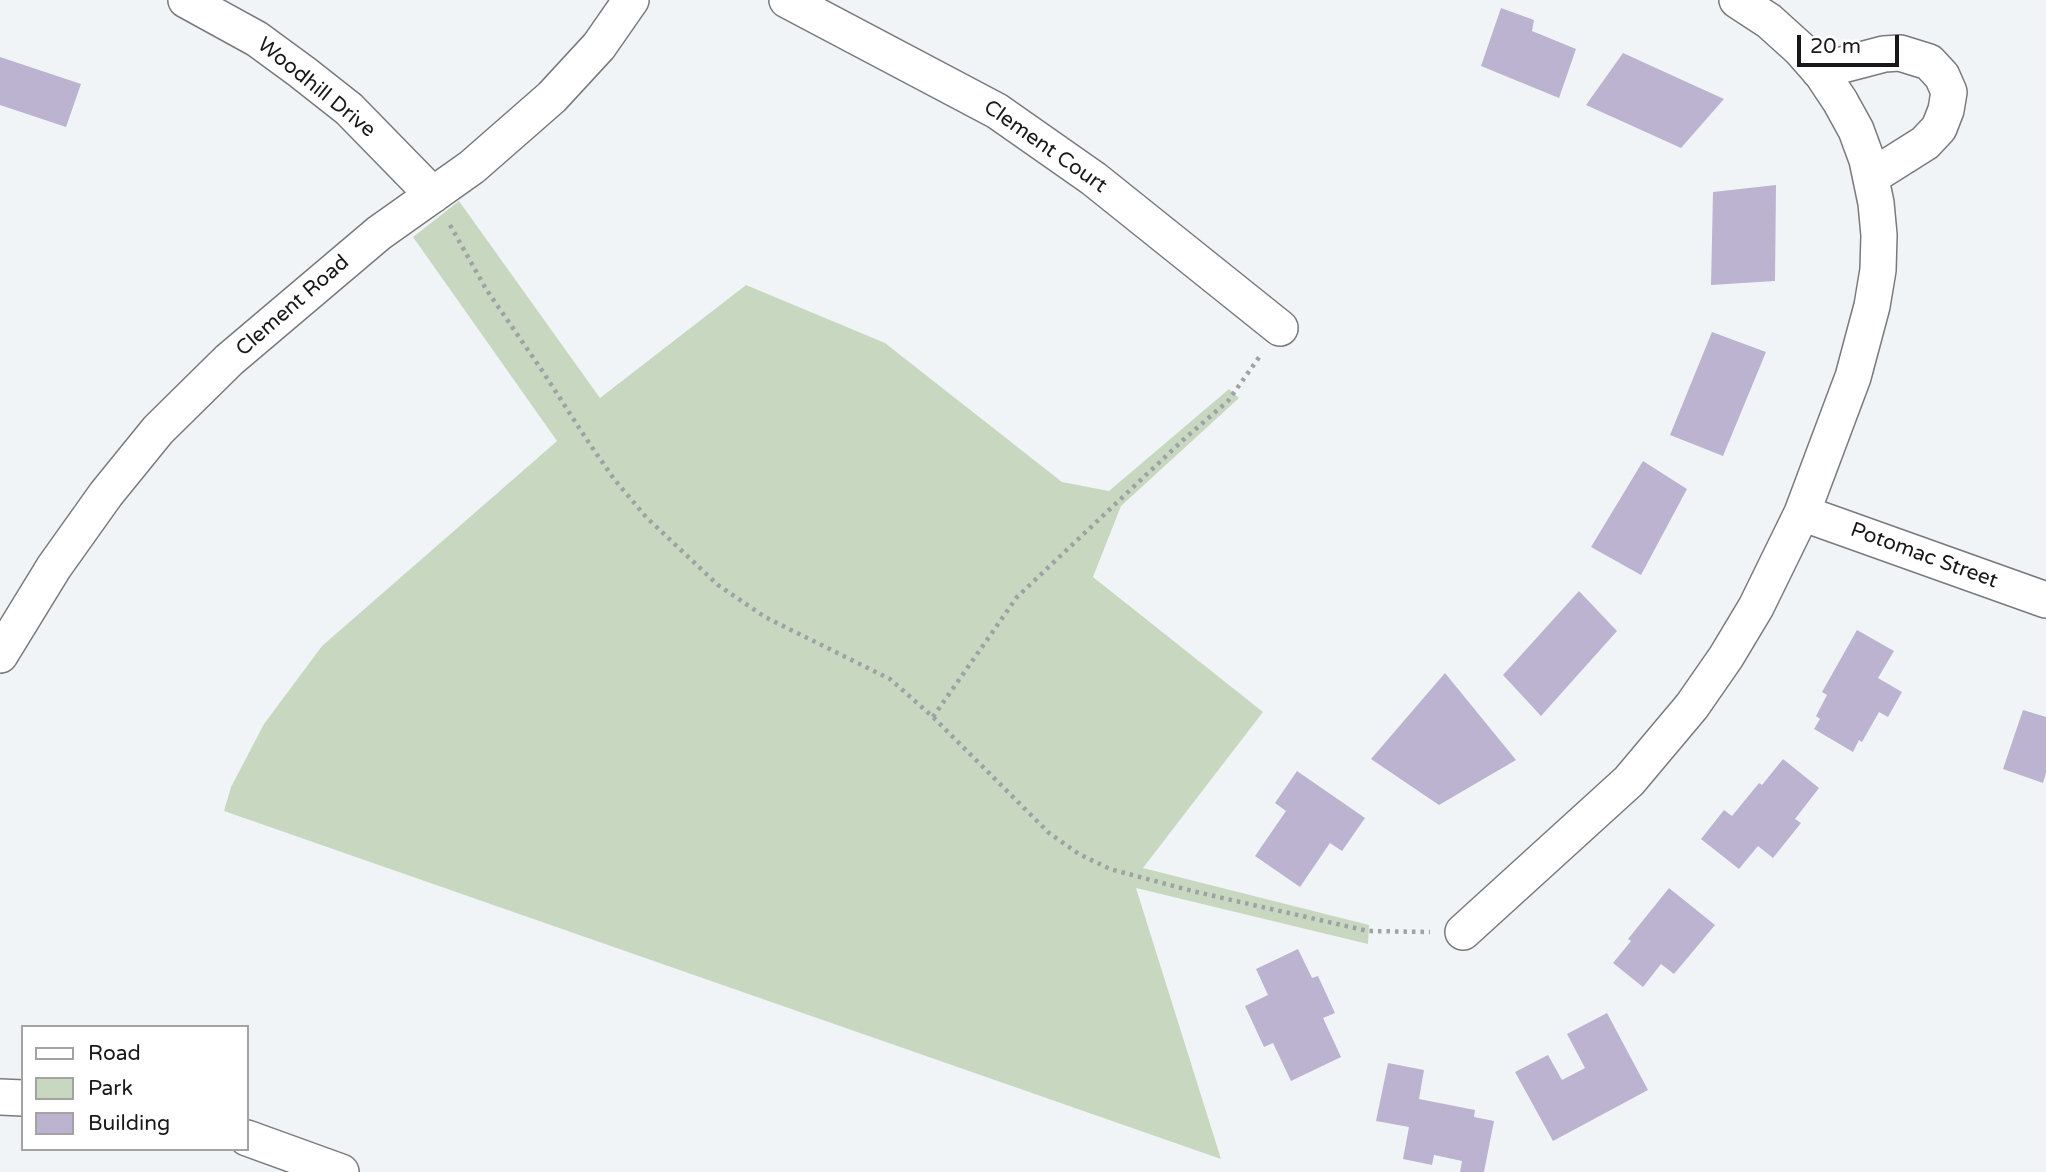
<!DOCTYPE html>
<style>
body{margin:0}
#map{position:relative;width:2046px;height:1172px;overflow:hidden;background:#f1f4f7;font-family:"Varela Round",sans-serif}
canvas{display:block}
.legend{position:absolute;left:21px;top:1025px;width:228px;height:126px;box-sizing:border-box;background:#fff;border:2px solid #a3a3a3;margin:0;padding:9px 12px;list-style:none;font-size:21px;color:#18181a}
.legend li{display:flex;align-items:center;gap:14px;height:35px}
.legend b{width:35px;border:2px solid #a3a3a3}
.scale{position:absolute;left:1797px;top:35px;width:102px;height:32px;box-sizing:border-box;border:4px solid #18181a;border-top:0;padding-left:9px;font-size:21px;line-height:24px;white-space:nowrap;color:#18181a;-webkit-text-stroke:5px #fff;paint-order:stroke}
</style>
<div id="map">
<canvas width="2046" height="1172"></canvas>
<ul class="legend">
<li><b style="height:9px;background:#fff"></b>Road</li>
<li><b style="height:19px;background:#c8d8c0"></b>Park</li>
<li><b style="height:19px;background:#bcb3d1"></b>Building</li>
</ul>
<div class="scale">20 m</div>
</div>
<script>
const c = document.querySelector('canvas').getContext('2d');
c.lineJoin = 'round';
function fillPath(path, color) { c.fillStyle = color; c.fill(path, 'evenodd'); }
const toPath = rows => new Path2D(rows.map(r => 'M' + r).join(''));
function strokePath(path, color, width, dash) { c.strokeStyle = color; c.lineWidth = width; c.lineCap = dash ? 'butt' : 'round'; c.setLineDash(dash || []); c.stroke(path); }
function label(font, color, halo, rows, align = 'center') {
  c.font = font + ' "Varela Round",sans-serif'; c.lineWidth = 5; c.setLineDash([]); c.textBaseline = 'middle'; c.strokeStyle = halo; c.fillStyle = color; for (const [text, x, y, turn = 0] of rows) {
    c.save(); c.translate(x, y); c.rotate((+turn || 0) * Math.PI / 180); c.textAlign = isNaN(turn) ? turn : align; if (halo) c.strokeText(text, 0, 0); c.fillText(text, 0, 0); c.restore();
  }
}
fillPath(toPath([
 [459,201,600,398,746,285,885,343,1062,482,1109,491,1229,389,1239,398,1121,506,1093,577,1263,712,1143,868,1369,925,1368,944,1136,888,1221,1159,224,811,231,787,264,724,322,646,557,441,413,237]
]), '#c8d8c0');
fillPath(toPath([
 [1501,8,1534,20,1532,31,1576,49,1559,98,1481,66],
 [1623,53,1724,99,1681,148,1586,105],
 [0,57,81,84,66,127,0,105],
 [1776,185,1775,281,1711,285,1713,192],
 [1712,332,1766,352,1723,456,1670,435],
 [1643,461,1687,489,1641,575,1591,547],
 [1579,591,1617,631,1541,716,1503,675],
 [1857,630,1894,651,1878,678,1902,692,1888,717,1879,712,1862,742,1859,740,1853,752,1814,729,1820,719,1816,716,1827,695,1822,692],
 [1445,673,1516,760,1439,805,1371,759],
 [2023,710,2046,717,2046,773,2043,783,2003,769],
 [1783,759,1819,788,1795,819,1801,823,1773,858,1758,846,1739,869,1701,839,1724,810,1732,816,1759,783,1762,785],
 [1297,771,1365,818,1342,851,1330,843,1300,887,1255,856,1286,811,1275,803],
 [1669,888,1715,925,1674,974,1661,964,1643,987,1613,963,1631,941,1628,939],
 [1298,949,1312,978,1318,976,1335,1013,1323,1018,1341,1057,1291,1081,1273,1043,1264,1047,1245,1006,1268,995,1256,969],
 [1607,1013,1648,1090,1553,1141,1515,1072,1548,1055,1562,1080,1585,1068,1567,1034],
 [1388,1063,1424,1070,1419,1099,1475,1110,1474,1117,1494,1121,1484,1172,1460,1172,1462,1161,1434,1155,1432,1165,1403,1159,1409,1127,1376,1121]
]), '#bcb3d1');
const minor = toPath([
 [186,0,257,39,302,72,349,109,433,195],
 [787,0,997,111,1094,179,1280,328],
 [1819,71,1884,54,1900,53,1929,62,1942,76,1949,92,1946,110,1939,128,1925,143,1871,177],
 [1802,513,2046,600],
 [0,655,54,567,106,494,158,430,229,360,379,233,472,167,552,97,599,46,631,0],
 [1463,932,1629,781,1692,706,1726,657,1756,607,1802,513,1853,377,1872,306,1878,270,1879,235,1876,203,1867,160,1856,130,1840,101,1822,74,1800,49,1769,21,1737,0],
 [0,1097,23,1098],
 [247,1138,341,1172]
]);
strokePath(minor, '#787a7d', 38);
strokePath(toPath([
 [450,225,486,289,541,369,589,443,614,479,646,517,718,585,765,617,890,679,933,717,1049,833,1079,854,1110,869,1192,891,1368,931,1430,932],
 [933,717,1017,597,1183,440,1228,401,1260,356]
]), '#9fa1a4', 4.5, [3.5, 5]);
strokePath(minor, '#fff', 35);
label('21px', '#18181a', '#fff', [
 ["Woodhill Drive",316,88,39],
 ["Clement Court",1045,147,35],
 ["Clement Road",293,306,-41],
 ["Potomac Street",1924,556,20]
]);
</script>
